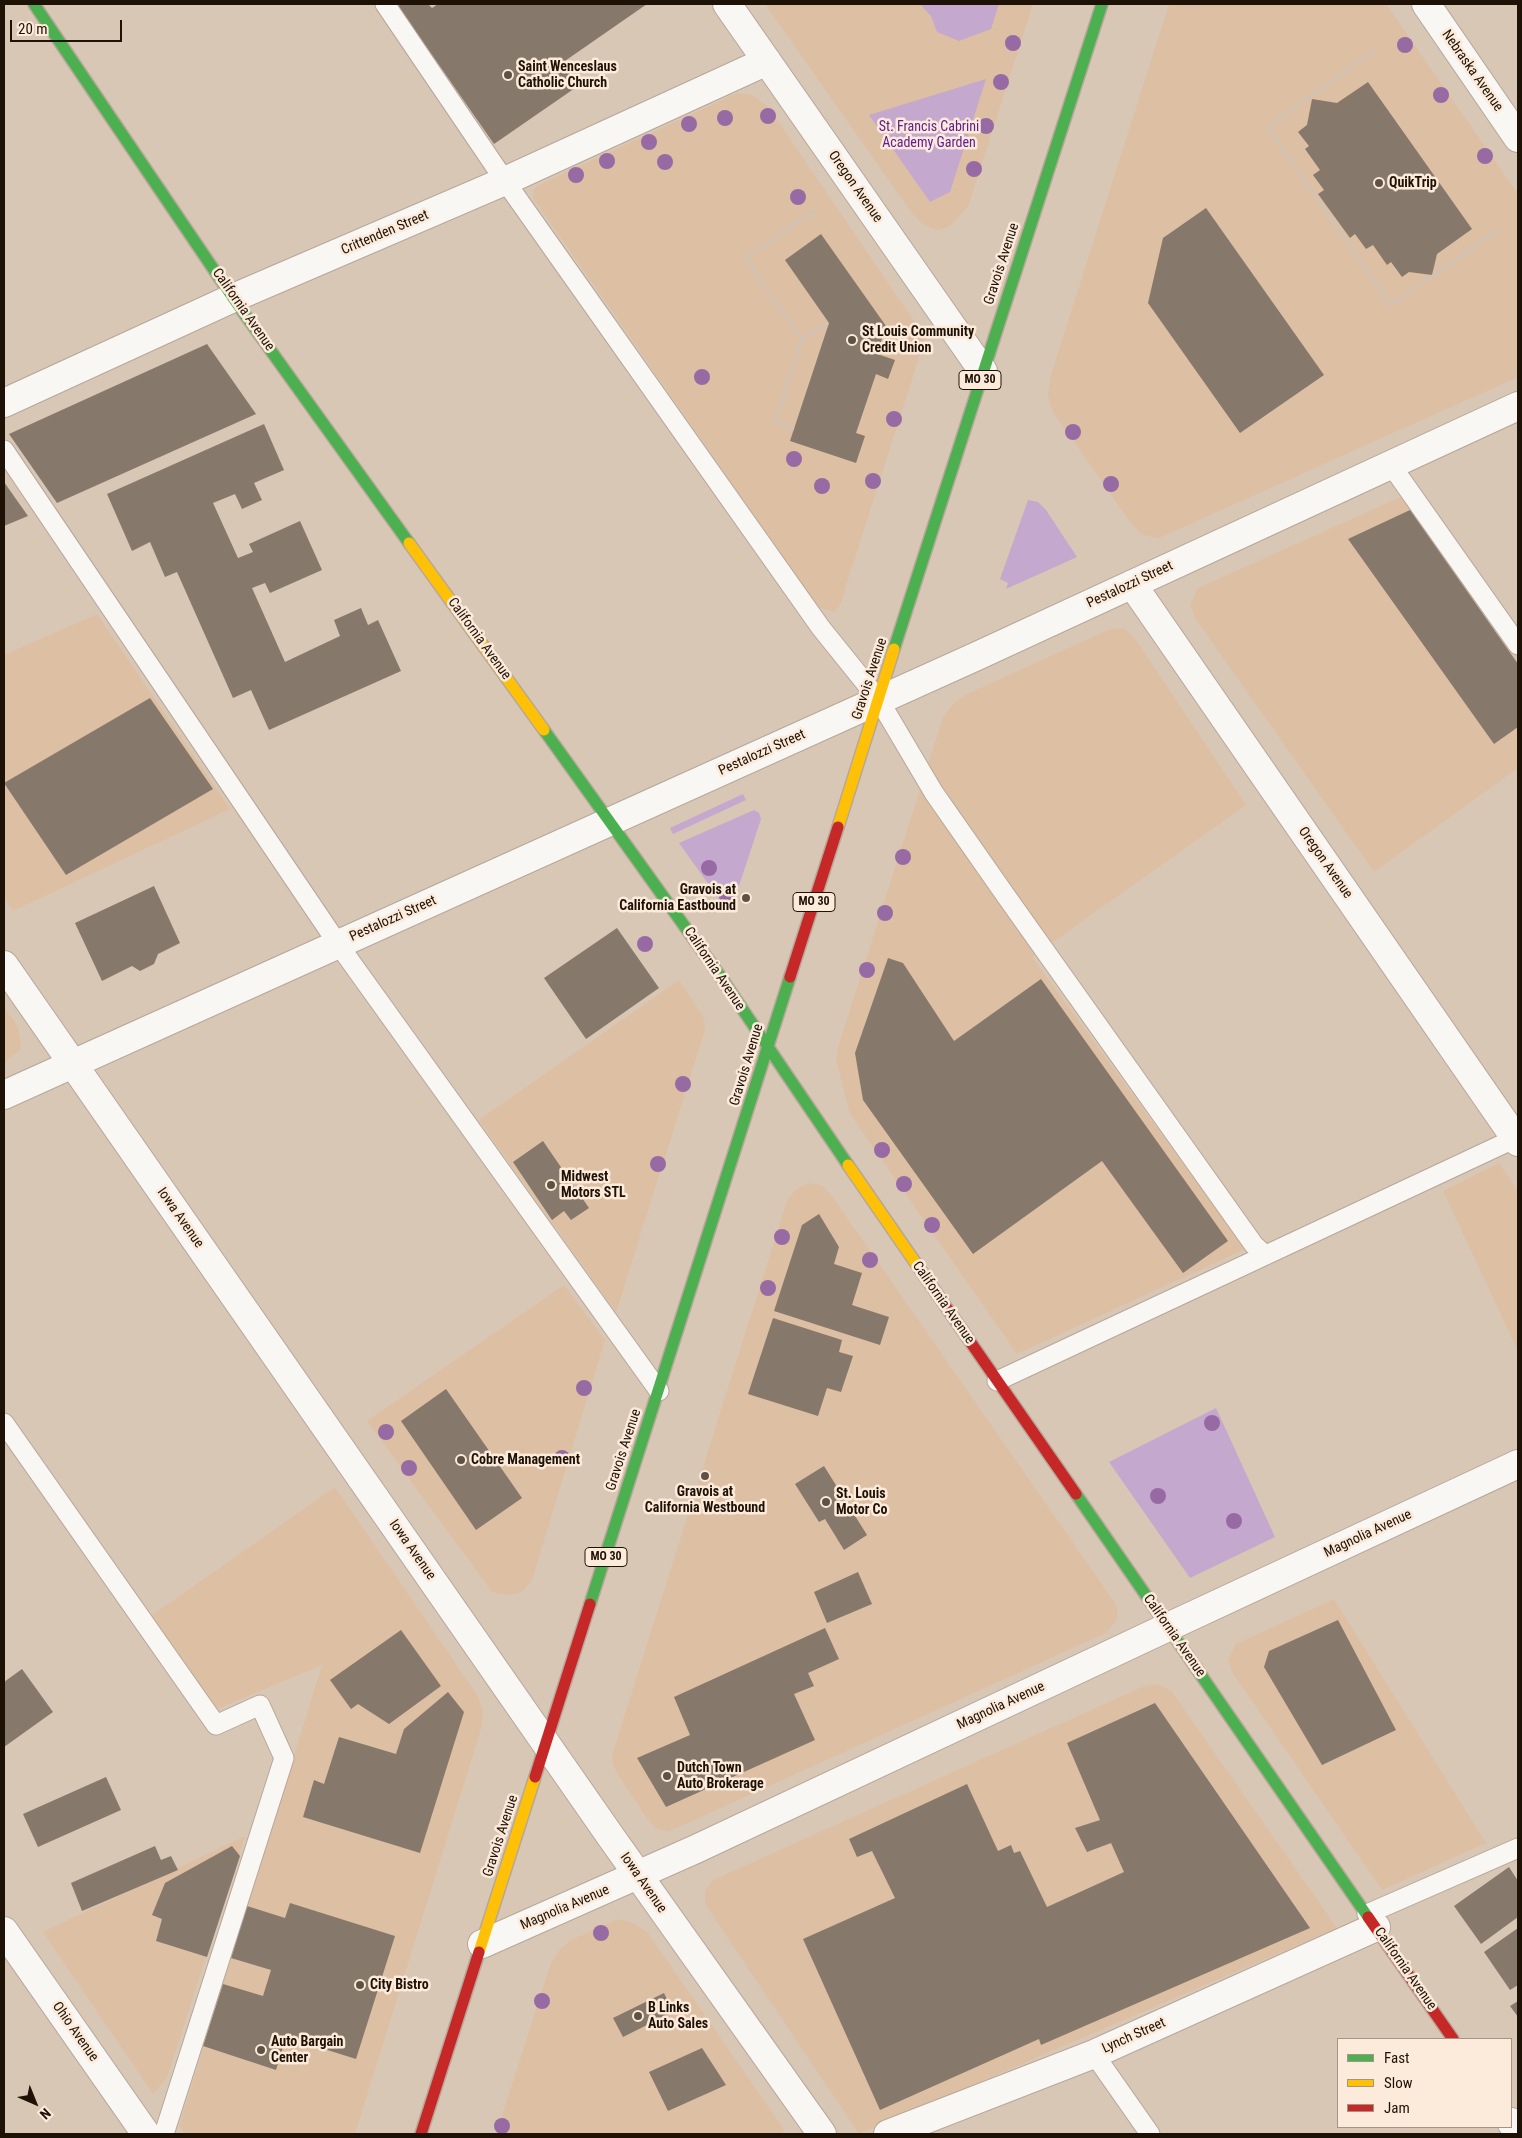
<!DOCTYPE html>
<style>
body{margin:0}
#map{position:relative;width:1522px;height:2138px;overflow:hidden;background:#d9c7b5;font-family:"Roboto Condensed",sans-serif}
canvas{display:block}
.frame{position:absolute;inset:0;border:5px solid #1e1207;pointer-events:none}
.legend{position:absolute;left:1337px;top:2038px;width:175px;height:90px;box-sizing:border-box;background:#fceada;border:1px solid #a39486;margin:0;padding:6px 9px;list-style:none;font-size:15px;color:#1e1207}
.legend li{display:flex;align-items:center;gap:10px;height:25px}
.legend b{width:25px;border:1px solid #a39486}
.north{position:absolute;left:10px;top:2078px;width:50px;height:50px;-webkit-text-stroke:4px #fceada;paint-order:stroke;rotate:136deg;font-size:14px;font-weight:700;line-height:20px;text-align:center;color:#1e1207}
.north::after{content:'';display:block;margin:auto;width:18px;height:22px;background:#1e1207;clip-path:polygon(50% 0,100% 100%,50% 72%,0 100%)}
.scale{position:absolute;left:10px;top:20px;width:112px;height:22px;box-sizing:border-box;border:2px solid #1e1207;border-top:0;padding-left:6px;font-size:15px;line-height:18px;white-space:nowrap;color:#1e1207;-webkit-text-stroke:4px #fceada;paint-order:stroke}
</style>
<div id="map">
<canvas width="1522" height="2138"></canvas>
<div class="frame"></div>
<ul class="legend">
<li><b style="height:6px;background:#4caf50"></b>Fast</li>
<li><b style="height:6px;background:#ffc107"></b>Slow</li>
<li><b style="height:6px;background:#c62828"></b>Jam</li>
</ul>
<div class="north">N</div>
<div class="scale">20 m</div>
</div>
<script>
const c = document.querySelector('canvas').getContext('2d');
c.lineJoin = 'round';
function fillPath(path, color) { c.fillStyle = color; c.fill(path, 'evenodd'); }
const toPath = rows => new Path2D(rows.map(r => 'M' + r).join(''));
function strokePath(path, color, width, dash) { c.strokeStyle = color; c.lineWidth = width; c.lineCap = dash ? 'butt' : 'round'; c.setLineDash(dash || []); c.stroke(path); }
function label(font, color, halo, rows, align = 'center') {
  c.font = font + ' "Roboto Condensed",sans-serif'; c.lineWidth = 5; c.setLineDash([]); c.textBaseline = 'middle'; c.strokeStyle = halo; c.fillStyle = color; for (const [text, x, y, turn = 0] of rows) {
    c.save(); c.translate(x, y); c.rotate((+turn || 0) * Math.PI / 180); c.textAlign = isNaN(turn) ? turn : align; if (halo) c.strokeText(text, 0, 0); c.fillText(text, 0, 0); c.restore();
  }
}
fillPath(toPath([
 [765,4,1033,4,968,207,949,227,936,230,923,224,911,212],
 [1169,4,1386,4,1518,194,1518,377,1159,538,1142,535,1131,523,1053,412,1048,396,1050,378],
 [737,93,753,95,769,108,918,327,923,338,922,348,840,605,834,612,818,607,533,198,533,191,537,186],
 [1403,496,1518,661,1518,768,1374,872,1195,618,1190,605,1198,588],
 [97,614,230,809,13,911,4,898,4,655],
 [1124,628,1134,637,1246,805,1032,957,1245,1249,1017,1354,850,1114,836,1059,838,1047,943,717,955,702,967,694,1110,629],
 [679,980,703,1016,705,1024,704,1033,616,1312,479,1120],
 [4,1007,18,1027,21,1049,4,1063],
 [1499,1163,1518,1191,1518,1351,1443,1191],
 [809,1183,823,1186,832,1196,1117,1606,1117,1620,1106,1633,668,1832,656,1828,649,1821,618,1775,613,1765,612,1755,787,1201,796,1189],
 [564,1285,605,1340,532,1580,522,1592,510,1595,501,1594,492,1592,367,1421],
 [335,1487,477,1695,483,1710,482,1726,355,2134,185,2134,179,2126,322,1665,217,1709,151,1616],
 [1334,1599,1486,1843,1382,1890,1232,1672,1228,1660,1236,1644],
 [1158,1684,1172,1692,1337,1928,859,2134,705,1904,705,1890,713,1880,1142,1687],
 [245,1836,167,2078,153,2094,43,1932],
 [618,1919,633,1923,648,1933,783,2128,784,2134,496,2134,551,1963,560,1949,571,1940]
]), '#ddbfa3');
fillPath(toPath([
 [920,4,999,4,991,29,959,41,937,32,931,16],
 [986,79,950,192,930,202,869,115],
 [1028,500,1038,502,1046,510,1077,557,1006,589,1008,583,1000,579],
 [743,794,746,800,673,834,670,828],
 [754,810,759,813,761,819,734,901,731,905,726,906,722,903,679,843],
 [1216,1408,1275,1537,1190,1578,1109,1462]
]), '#c5a8cd');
fillPath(toPath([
 [402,4,428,4,432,8,438,4,647,4,562,63,578,86,494,144,398,6],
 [1368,82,1472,229,1437,254,1432,275,1409,272,1402,277,1391,262,1387,265,1373,245,1366,249,1355,234,1350,238,1318,194,1324,190,1313,175,1320,170,1305,149,1309,146,1298,132,1307,125,1312,99,1337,103],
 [1206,208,1324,375,1240,433,1148,303,1163,238],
 [821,234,886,326,877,354,895,360,888,379,876,374,856,433,865,436,856,463,790,441,829,323,785,260],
 [207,344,256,414,57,503,9,434],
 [264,424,284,470,254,483,262,500,242,509,235,494,213,503,238,558,253,552,249,544,300,521,322,570,270,593,265,583,252,588,285,662,340,636,334,620,361,608,368,625,378,620,401,671,269,730,251,690,233,698,177,572,165,577,150,542,132,551,107,494],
 [4,482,28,516,4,526],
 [1410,510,1518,664,1518,727,1494,744,1348,539],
 [150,698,213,789,66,875,4,783],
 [154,886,180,943,158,954,154,964,140,971,132,966,102,981,75,923],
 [617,928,659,988,586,1039,544,978],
 [888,958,903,963,954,1041,1041,979,1228,1241,1183,1273,1102,1161,973,1254,863,1100,855,1053],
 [543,1141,589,1208,571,1220,564,1211,552,1220,513,1162],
 [819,1214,839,1247,834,1264,862,1273,852,1305,889,1317,880,1345,774,1311,802,1225],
 [773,1318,842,1340,839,1352,853,1356,841,1392,827,1388,818,1416,748,1394],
 [446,1389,522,1498,476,1530,401,1421],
 [824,1466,867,1535,844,1550,825,1519,819,1522,795,1484],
 [858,1572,872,1604,827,1623,814,1592],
 [1338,1620,1396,1730,1322,1765,1264,1667,1269,1651],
 [825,1628,839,1659,808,1673,814,1686,794,1694,815,1740,666,1807,637,1758,690,1735,674,1697],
 [401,1630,441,1686,389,1724,358,1704,351,1709,330,1680],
 [22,1669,53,1712,4,1747,4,1682],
 [448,1692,464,1712,420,1853,303,1817,314,1780,324,1784,339,1737,396,1754,404,1729],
 [1155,1703,1310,1928,1041,2045,1039,2039,880,2110,803,1939,895,1898,872,1851,857,1857,849,1839,967,1784,998,1851,1011,1845,1014,1853,1020,1851,1047,1907,1124,1872,1111,1843,1087,1852,1075,1828,1100,1820,1067,1743],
 [106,1777,121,1810,38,1847,23,1814],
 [155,1846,161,1860,171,1856,178,1870,82,1911,71,1883],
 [232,1846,240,1856,207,1957,156,1941,162,1919,152,1915,165,1883],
 [1509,1867,1518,1881,1518,1917,1481,1944,1454,1906],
 [290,1903,395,1936,356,2059,286,2037,276,2070,203,2046,223,1984,263,1996,271,1970,231,1958,247,1906,285,1918],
 [1518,1928,1518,1985,1510,1990,1484,1952],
 [664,1993,673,2012,623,2037,613,2018],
 [1518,2001,1518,2017,1510,2006],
 [702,2048,726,2085,668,2111,649,2072]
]), '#86786b');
const lane = toPath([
 [385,4,505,181,821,628,879,700,934,793,1006,896,1254,1245,1265,1255],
 [4,450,338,944,659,1391],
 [1391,465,1518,645],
 [997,1381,1518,1137],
 [4,1423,216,1725,260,1705,284,1758,164,2134],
 [1367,1914,1518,1848],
 [1094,2054,1150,2134]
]);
const street = toPath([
 [727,4,983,371],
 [1426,4,1518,138],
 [4,403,233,298,505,181,767,61],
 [1132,584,1518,1142],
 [4,965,611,1837,822,2134],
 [4,1095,977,656,1518,406],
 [4,1931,146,2134],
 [482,1944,696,1849,1168,1627,1518,1464],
 [1511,2122,1518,2133],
 [888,2134,1094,2054,1376,1927]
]);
const fast = toPath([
 [34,4,233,298,409,543],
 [894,649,1102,4],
 [544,730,718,973,848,1165],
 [1076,1494,1368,1917],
 [590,1604,790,977]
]);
const slow = toPath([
 [409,543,544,730],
 [838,827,894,649],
 [848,1165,935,1291],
 [479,1952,535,1777]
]);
const jam = toPath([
 [790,977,838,827],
 [935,1291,1076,1494],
 [535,1777,590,1604],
 [1368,1917,1453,2039],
 [421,2134,479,1952]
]);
strokePath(lane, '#b6a799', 21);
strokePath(street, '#b6a799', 30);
strokePath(fast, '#b6a799', 14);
strokePath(slow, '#b6a799', 14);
strokePath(jam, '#b6a799', 14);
strokePath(toPath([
 [1197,4,1201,6,1204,4],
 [1374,51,1267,127,1391,305,1499,229],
 [802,339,829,323],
 [794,429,776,421,802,339,745,259,818,208]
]), '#cac4bf', 3, [4, 2.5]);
strokePath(lane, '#f9f7f4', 19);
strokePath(street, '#f9f7f4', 28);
strokePath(fast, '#4caf50', 11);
strokePath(slow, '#ffc107', 11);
strokePath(jam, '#c62828', 11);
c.fillStyle = '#976aa4';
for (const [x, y] of [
 [1013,43],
 [1405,45],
 [1001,82],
 [1441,95],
 [768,116],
 [725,118],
 [689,124],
 [986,126],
 [649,142],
 [1485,156],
 [607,161],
 [665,162],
 [974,169],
 [576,175],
 [798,197],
 [702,377],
 [894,419],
 [1073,432],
 [794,459],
 [873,481],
 [1111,484],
 [822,486],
 [903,857],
 [709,868],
 [727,896],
 [885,913],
 [645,944],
 [867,970],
 [683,1084],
 [882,1150],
 [658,1164],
 [904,1184],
 [932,1225],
 [782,1237],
 [870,1260],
 [768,1288],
 [584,1388],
 [1212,1423],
 [386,1432],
 [562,1458],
 [409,1468],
 [1158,1496],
 [1234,1521],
 [601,1933],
 [542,2001],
 [502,2126]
]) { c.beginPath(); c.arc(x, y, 8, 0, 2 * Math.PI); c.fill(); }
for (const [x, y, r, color] of [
 [508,75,5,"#5f5144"],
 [1379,183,5,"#5f5144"],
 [852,340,5,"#5f5144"],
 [746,898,5,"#5f5144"],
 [551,1185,5,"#5f5144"],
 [461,1460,5,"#5f5144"],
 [705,1476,5,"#5f5144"],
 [826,1502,5,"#5f5144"],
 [667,1776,5,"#5f5144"],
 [360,1985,5,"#5f5144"],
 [638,2016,5,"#5f5144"],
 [261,2050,5,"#5f5144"]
]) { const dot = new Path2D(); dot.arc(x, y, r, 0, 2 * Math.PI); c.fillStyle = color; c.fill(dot); strokePath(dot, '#fceada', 2); }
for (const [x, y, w] of [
 [980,380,42],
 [814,902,42],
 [606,1557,42]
]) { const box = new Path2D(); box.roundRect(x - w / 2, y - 9.5, w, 19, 4); c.fillStyle = '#fceada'; c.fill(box); strokePath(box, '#1e1207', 1); }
label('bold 12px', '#1e1207', null, [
 ["MO 30",980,380],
 ["MO 30",814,902],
 ["MO 30",606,1557]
]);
label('bold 14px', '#1e1207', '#fceada', [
 ["Saint Wenceslaus",518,67],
 ["Catholic Church",518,83],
 ["QuikTrip",1389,183],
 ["St Louis Community",862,332],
 ["Credit Union",862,348],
 ["Gravois at",736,890,"right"],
 ["California Eastbound",736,906,"right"],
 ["Midwest",561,1177],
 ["Motors STL",561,1193],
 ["Cobre Management",471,1460],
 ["Gravois at",705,1492,"center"],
 ["California Westbound",705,1508,"center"],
 ["St. Louis",836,1494],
 ["Motor Co",836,1510],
 ["Dutch Town",677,1768],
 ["Auto Brokerage",677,1784],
 ["City Bistro",370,1985],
 ["B Links",648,2008],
 ["Auto Sales",648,2024],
 ["Auto Bargain",271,2042],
 ["Center",271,2058]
], 'left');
label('14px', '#1e1207', '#fceada', [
 ["Nebraska Avenue",1472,71,55],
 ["Oregon Avenue",855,187,55],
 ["Crittenden Street",385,233,-23],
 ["Gravois Avenue",1002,264,-72],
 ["California Avenue",243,310,55],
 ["Pestalozzi Street",1130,585,-25],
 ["California Avenue",479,639,54],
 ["Gravois Avenue",870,679,-72],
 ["Pestalozzi Street",762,753,-24],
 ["Oregon Avenue",1325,863,55],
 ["Pestalozzi Street",393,919,-24],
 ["California Avenue",714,969,56],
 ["Gravois Avenue",747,1065,-73],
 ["Iowa Avenue",180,1218,55],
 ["California Avenue",943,1303,55],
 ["Gravois Avenue",624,1450,-72],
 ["Magnolia Avenue",1368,1534,-25],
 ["Iowa Avenue",412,1550,55],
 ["California Avenue",1174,1636,55],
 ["Magnolia Avenue",1001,1706,-25],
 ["Gravois Avenue",501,1836,-72],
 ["Iowa Avenue",643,1883,55],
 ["Magnolia Avenue",565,1908,-23],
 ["California Avenue",1405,1969,55],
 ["Ohio Avenue",75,2032,55],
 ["Lynch Street",1134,2036,-24]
]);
label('14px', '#611d97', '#fceada', [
 ["St. Francis Cabrini",929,127],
 ["Academy Garden",929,143]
]);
</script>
